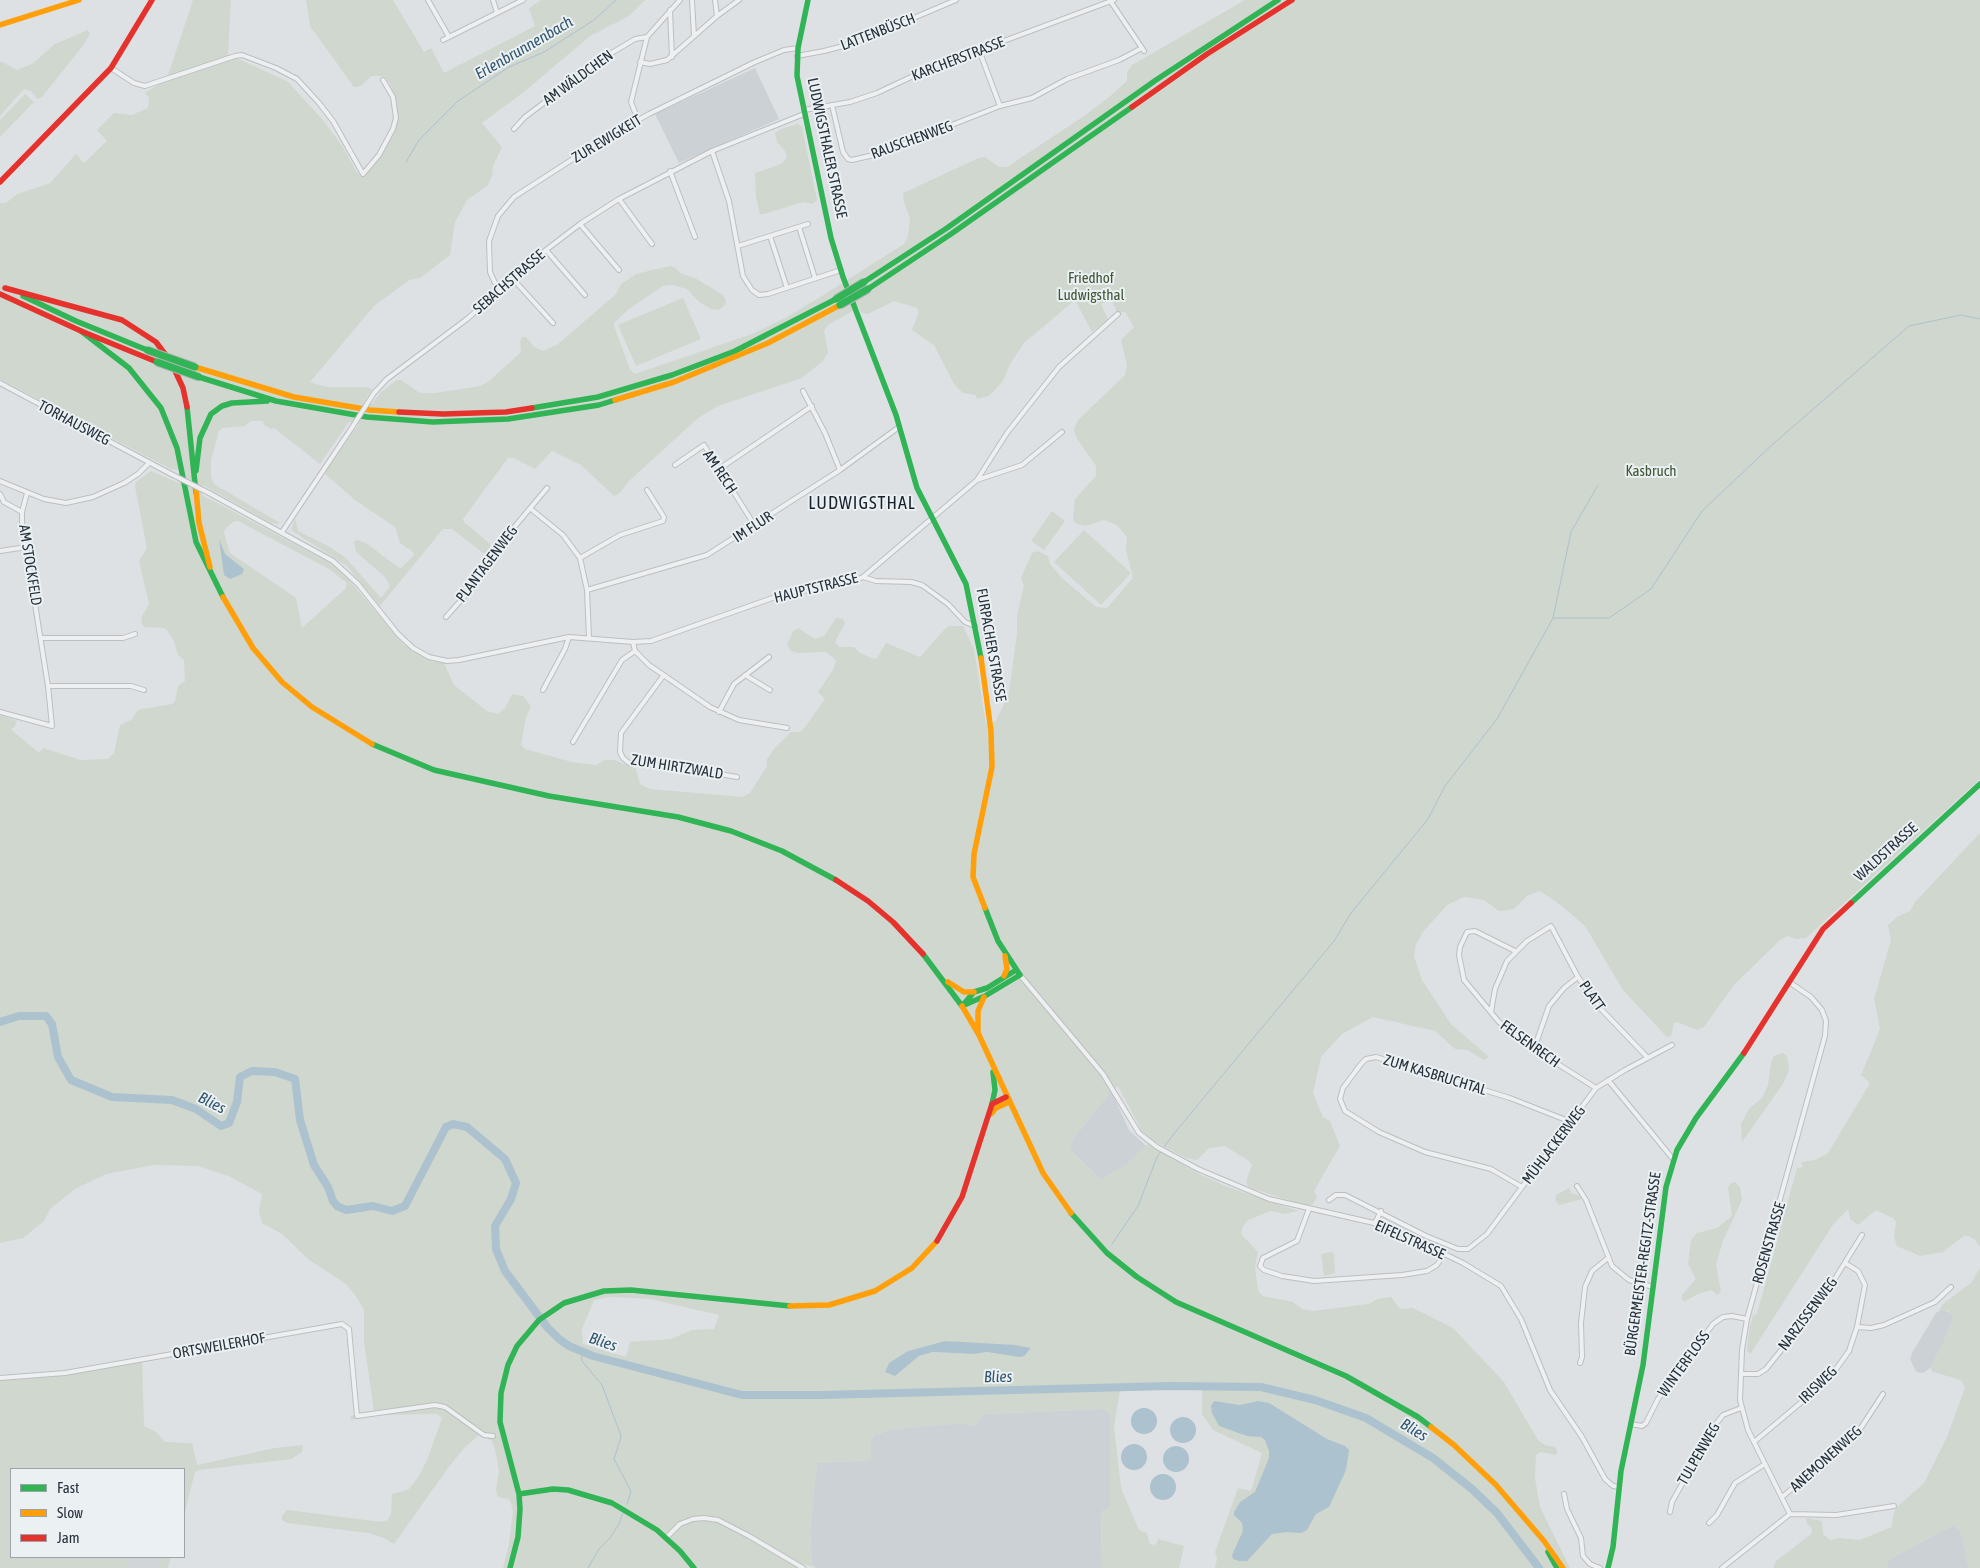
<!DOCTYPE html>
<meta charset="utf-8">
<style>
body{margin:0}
#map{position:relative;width:1980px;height:1568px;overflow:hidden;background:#dee1e3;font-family:"Asap Condensed",sans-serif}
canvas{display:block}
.legend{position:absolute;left:10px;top:1468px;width:175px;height:90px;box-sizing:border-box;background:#ebf0f3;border:1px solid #9ca4a9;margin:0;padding:6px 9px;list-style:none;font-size:15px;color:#26313b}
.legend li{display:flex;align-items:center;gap:10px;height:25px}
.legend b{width:25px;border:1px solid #9ca4a9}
</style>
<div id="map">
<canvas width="1980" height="1568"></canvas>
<ul class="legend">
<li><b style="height:6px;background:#30b455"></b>Fast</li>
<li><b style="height:6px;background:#ff9f0a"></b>Slow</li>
<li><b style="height:6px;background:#e5322d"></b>Jam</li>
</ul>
</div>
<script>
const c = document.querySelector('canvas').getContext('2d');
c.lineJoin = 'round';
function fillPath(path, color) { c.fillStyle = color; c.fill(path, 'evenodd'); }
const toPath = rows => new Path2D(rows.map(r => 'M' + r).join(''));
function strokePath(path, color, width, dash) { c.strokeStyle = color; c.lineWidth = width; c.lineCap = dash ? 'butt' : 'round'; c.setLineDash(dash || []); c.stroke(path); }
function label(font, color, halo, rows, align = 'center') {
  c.font = font + ' "Asap Condensed",sans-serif'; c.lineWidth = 4; c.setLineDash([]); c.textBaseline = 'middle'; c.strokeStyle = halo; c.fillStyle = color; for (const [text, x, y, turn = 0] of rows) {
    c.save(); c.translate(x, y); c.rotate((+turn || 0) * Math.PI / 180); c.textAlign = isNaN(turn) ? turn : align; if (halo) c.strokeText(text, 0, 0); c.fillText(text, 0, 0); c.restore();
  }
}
fillPath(toPath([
 [755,68,779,119,679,163,655,114],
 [1111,1091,1129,1130,1146,1146,1126,1165,1101,1180,1070,1150,1072,1140],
 [1941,1310,1952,1313,1953,1318,1943,1344,1930,1368,1923,1373,1916,1372,1910,1359,1912,1353,1936,1313],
 [1103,1409,1110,1413,1110,1507,1101,1512,1102,1568,816,1568,812,1565,810,1532,817,1463,870,1460,871,1441,875,1435,892,1429,963,1423,974,1426,983,1414],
 [1953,1525,1960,1530,1969,1568,1887,1568,1888,1560]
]), '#ccd1d6');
fillPath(toPath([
 [193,0,231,0,228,54,232,58,236,58,287,81,322,119,343,147,356,171,362,177,380,155,394,131,398,117,397,103,390,84,384,76,371,76,361,86,354,87,310,26,306,0,393,0,424,52,431,48,444,73,535,26,529,8,541,0,645,0,629,16,590,36,525,91,482,123,502,147,493,166,492,176,487,186,467,200,455,222,450,255,420,278,409,280,374,306,310,382,326,387,366,387,372,389,364,402,372,404,380,393,397,380,401,380,420,393,435,393,480,386,488,382,521,352,520,342,522,337,526,337,534,347,543,351,558,344,616,294,621,284,636,274,670,266,676,268,680,273,695,278,723,295,726,301,725,305,719,310,711,309,698,301,687,289,673,285,663,286,629,309,614,323,614,326,630,369,635,374,752,334,785,318,822,296,904,244,908,236,910,219,904,202,903,193,979,158,985,157,999,167,1007,167,1081,118,1109,97,1127,81,1127,72,1132,65,1245,0,1980,0,1980,779,1806,938,1797,939,1788,936,1780,940,1734,985,1704,1027,1697,1030,1677,1022,1674,1023,1671,1036,1667,1037,1623,990,1585,926,1562,906,1540,891,1527,896,1514,909,1499,911,1484,900,1464,897,1447,905,1423,932,1416,944,1414,956,1422,980,1451,1024,1488,1056,1488,1058,1484,1060,1467,1050,1455,1049,1435,1031,1373,1017,1342,1034,1321,1057,1313,1093,1323,1117,1330,1121,1340,1146,1314,1191,1317,1198,1312,1205,1303,1205,1248,1187,1246,1182,1252,1165,1249,1161,1225,1146,1209,1148,1197,1160,1186,1158,1152,1140,1142,1131,1118,1086,1111,1091,1072,1140,1070,1150,1101,1180,1126,1165,1148,1144,1197,1173,1225,1186,1298,1211,1284,1214,1271,1211,1248,1220,1243,1226,1241,1234,1258,1252,1255,1266,1258,1291,1263,1296,1293,1302,1302,1309,1313,1311,1369,1304,1377,1299,1391,1297,1400,1309,1413,1308,1453,1328,1504,1382,1538,1440,1545,1445,1555,1447,1558,1453,1555,1455,1540,1452,1536,1455,1535,1478,1540,1507,1570,1568,1215,1568,1217,1559,1215,1552,1238,1488,1251,1491,1262,1453,1213,1430,1202,1414,1202,1389,1120,1390,1114,1427,1121,1488,1139,1530,1147,1533,1150,1544,1156,1545,1158,1539,1184,1546,1179,1568,1102,1568,1101,1512,1110,1506,1110,1413,1103,1409,983,1414,975,1426,963,1423,892,1429,875,1435,871,1441,871,1460,817,1463,810,1532,812,1564,816,1568,805,1564,804,1568,503,1568,509,1544,513,1512,511,1503,509,1499,498,1497,496,1489,499,1472,496,1453,492,1441,479,1435,465,1447,448,1468,394,1544,384,1538,368,1533,287,1523,282,1520,282,1516,287,1510,382,1522,388,1520,391,1513,392,1494,409,1489,419,1476,427,1460,442,1418,437,1414,381,1415,351,1420,350,1416,374,1411,364,1342,364,1310,356,1296,346,1284,309,1260,282,1234,262,1223,259,1211,262,1194,229,1176,198,1166,154,1165,106,1174,75,1189,50,1209,44,1221,23,1238,0,1243,0,715,17,721,14,728,11,728,13,731,39,753,43,748,81,760,108,759,114,753,120,725,131,720,138,710,172,704,175,701,178,686,185,681,184,660,178,655,173,639,165,628,144,627,142,623,141,618,149,604,139,561,147,548,135,487,136,482,151,471,179,483,179,470,171,469,140,453,0,379,0,203,6,203,17,194,50,183,76,154,84,163,107,141,97,130,114,113,132,115,148,108,149,98,145,93,164,81,169,72],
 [1111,299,1117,312,1125,312,1134,327,1121,340,1127,365,1125,375,1078,420,1074,429,1076,437,1096,466,1096,476,1075,499,1073,519,1075,523,1085,526,1104,520,1117,525,1127,537,1126,550,1133,578,1107,608,1096,607,1062,578,1050,564,1048,556,1037,551,1032,553,1021,578,1024,586,1017,615,1017,633,1009,693,996,721,986,724,974,649,963,626,949,626,945,629,920,657,886,643,877,658,874,659,860,653,854,647,839,647,835,642,845,623,843,619,836,618,824,636,815,639,798,628,793,632,787,644,791,651,798,653,826,652,836,660,833,670,818,692,825,699,805,727,800,732,791,732,774,749,767,759,767,766,750,793,743,797,650,789,640,784,636,769,615,760,605,760,596,765,572,762,525,749,521,745,526,717,531,706,523,696,512,694,505,708,498,714,487,711,454,685,444,663,431,661,403,644,338,567,202,495,203,485,271,523,277,524,280,523,214,484,211,476,211,460,219,431,223,428,245,426,251,421,264,421,263,424,271,429,274,428,320,464,349,422,359,424,324,473,355,500,395,527,400,543,413,552,414,555,401,568,398,567,366,543,357,540,354,542,356,552,385,577,390,586,381,598,346,558,330,547,298,531,295,518,291,530,347,566,380,606,443,529,452,529,483,553,487,553,490,550,490,544,464,522,463,519,508,458,514,458,535,469,552,451,581,465,614,496,620,493,628,482,698,418,718,406,802,378,823,361,828,352,824,331,828,325,858,308,862,313,868,314,894,301,917,308,919,312,912,330,934,345,954,384,963,393,976,395,977,399,989,396,1003,381,1010,364,1024,343,1075,300,1092,332,1108,319,1101,304],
 [238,521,329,569,347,583,346,588,302,628,296,598,230,553,224,533,225,529,233,522],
 [611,1297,650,1299,719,1315,714,1329,692,1330,671,1339,630,1342,626,1357,583,1344,582,1329,594,1300],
 [945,1341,968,1343,1019,1357,987,1352,974,1354,933,1352,919,1356,895,1376,908,1351],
 [88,30,90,34,85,43,42,97,37,99,31,91,24,89,0,116,0,61,17,70,32,64,55,44],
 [25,94,34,102,0,137,0,120],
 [798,124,802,127,817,200,813,204,803,202,764,214,760,214,756,197,755,173,781,164,787,158,785,151,777,142,775,133,781,129],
 [683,298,701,339,636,366,618,325],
 [1052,511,1065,521,1044,550,1031,541],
 [1084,530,1131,573,1101,605,1054,562],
 [1980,833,1980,1247,1974,1239,1965,1235,1943,1252,1920,1256,1897,1246,1894,1237,1896,1222,1893,1218,1876,1210,1858,1225,1850,1219,1848,1209,1832,1226,1751,1353,1749,1353,1747,1351,1749,1331,1753,1316,1757,1314,1797,1168,1803,1167,1801,1162,1815,1160,1828,1153,1870,1083,1861,1075,1880,1029,1874,999,1891,940,1888,925,1897,917,1910,911,1915,902],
 [1783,1053,1787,1056,1789,1070,1783,1084,1742,1142,1741,1124,1749,1109,1762,1098,1768,1085,1771,1063,1774,1056],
 [1735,1182,1740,1187,1742,1200,1723,1241,1716,1264,1721,1292,1717,1295,1712,1290,1698,1294,1685,1301,1682,1300,1682,1295,1696,1279,1688,1264,1691,1240,1697,1233,1717,1228,1732,1216,1728,1187,1731,1183],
 [1569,1188,1571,1193,1581,1196,1582,1199,1559,1205,1555,1200,1556,1195],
 [1331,1252,1334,1254,1335,1273,1324,1276,1321,1254],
 [1980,1268,1980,1568,1969,1568,1960,1530,1953,1525,1888,1560,1887,1568,1773,1568,1776,1561,1811,1534,1812,1529,1806,1522,1807,1518,1822,1521,1823,1534,1830,1540,1840,1538,1860,1540,1892,1527,1893,1516,1896,1508,1924,1483,1947,1437,1965,1388,1961,1380,1933,1372,1930,1368,1943,1344,1953,1318,1952,1313,1948,1311,1939,1311,1943,1304,1971,1283],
 [142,1358,144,1426,156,1432,165,1442,192,1443,197,1465,275,1448,303,1445,302,1452,291,1459,199,1470,195,1472,184,1516,184,1469,11,1469,11,1557,171,1557,168,1568,0,1568,0,1376,45,1375,71,1369,73,1371]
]), '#d0d7ce');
fillPath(toPath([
 [219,539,225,554,244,569,242,574,230,579,224,575],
 [945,1341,1015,1345,1031,1348,1024,1356,1019,1357,987,1352,974,1354,933,1352,919,1356,895,1376,885,1372,889,1363,908,1351],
 [1214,1401,1240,1405,1258,1401,1269,1403,1327,1439,1345,1446,1349,1450,1346,1470,1329,1507,1316,1514,1307,1530,1301,1533,1286,1532,1272,1534,1247,1561,1239,1561,1233,1559,1232,1555,1243,1531,1242,1523,1234,1515,1234,1512,1240,1502,1255,1492,1269,1458,1269,1451,1265,1440,1261,1437,1247,1436,1219,1426,1212,1413,1211,1406],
 '1131 1421a13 13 0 1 1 26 0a13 13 0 1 1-26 0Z',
 '1170 1430a13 13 0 1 1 26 0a13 13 0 1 1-26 0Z',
 '1121 1457a13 13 0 1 1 26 0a13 13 0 1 1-26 0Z',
 '1163 1459a13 13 0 1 1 26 0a13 13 0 1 1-26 0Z',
 '1150 1487a13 13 0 1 1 26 0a13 13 0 1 1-26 0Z'
]), '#acc2ce');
strokePath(toPath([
 [406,162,419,140,458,101,509,67,544,52,594,20,616,0],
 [1554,618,1609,618,1651,589,1702,511,1773,444,1909,326,1961,315,1980,319],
 [1112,1244,1138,1206,1157,1157,1172,1136,1334,941,1351,913,1428,819,1445,786,1497,719,1553,618,1571,532,1598,485],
 [581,1350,582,1361,602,1385,620,1433,621,1437,614,1459,631,1491,627,1504],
 [588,1568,599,1549,610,1538,619,1524,623,1513]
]), '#acc2ce', 1);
strokePath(toPath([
 [0,1022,19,1016,46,1016,52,1024,58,1057,71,1080,112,1097,172,1100,196,1109,221,1126,229,1123,237,1102,240,1077,252,1071,275,1072,295,1079,300,1120,314,1165,328,1187,333,1201,337,1206,346,1210,373,1206,392,1211,405,1206,446,1127,453,1124,467,1127,505,1159,516,1183,511,1199,495,1226,496,1249,505,1271,547,1327,559,1339,569,1346,593,1356,742,1395,822,1395,1169,1386,1261,1387,1315,1400,1366,1418,1433,1458,1472,1489,1497,1513,1539,1568]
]), '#acc2ce', 8);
strokePath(toPath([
 [141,1568,145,1557]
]), '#d2d5d7', 30);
const street = toPath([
 [428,0,449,37],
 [493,0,497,13],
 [692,0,694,36],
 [715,0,717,16],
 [1111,2,1144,51],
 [670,10,672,57],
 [443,40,523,0],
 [979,50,1000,106],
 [797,56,824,51,855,43,956,0],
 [640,62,650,64,667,60,717,16,739,0],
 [111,68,134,83,145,86,235,56,242,55,276,68,297,79,319,103,333,121,363,174,379,155,393,129,396,118,393,97,383,80],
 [832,105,843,152,848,159,852,160,878,154,1000,106,1032,98,1067,79,1119,60,1142,48],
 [804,110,850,102,877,93,926,70,1114,0],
 [638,120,631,102,647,37,680,0],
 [514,129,525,117,605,57,635,39,647,37],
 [712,151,729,201,743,276,752,290,759,295,768,294,841,270],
 [670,171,695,237],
 [619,199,652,244],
 [580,224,619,270],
 [799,227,815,278],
 [770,236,787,288],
 [738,246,808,224],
 [546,250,585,295],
 [513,279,553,323],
 [501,289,495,283,490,272,489,241,498,216,514,197,596,144,649,114,755,62,784,50,798,48],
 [0,383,171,474],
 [803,391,825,433,840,470],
 [374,393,387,379,467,319,546,250,580,224,619,199,712,151,804,114],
 [675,465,704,445,755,526],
 [719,469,812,406],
 [977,480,1022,465,1062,432],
 [0,481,44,499,66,503,93,497,124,483,138,474,149,463],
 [209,493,333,561,358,584,398,634,413,648,429,657,447,661,459,660,569,637,633,642,651,641,781,595,854,581,863,577,977,480,1007,433,1059,367,1118,314],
 [0,494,4,502,22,512],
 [531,509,563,535,580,558,587,590,589,638],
 [282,532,351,429],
 [0,551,27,547],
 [580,558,620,535,663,521,664,517,647,490],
 [863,577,876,581,911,582,922,585,948,604,965,622,975,626],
 [587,590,707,555,840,470,899,427],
 [446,617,471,589,496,549,547,488],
 [41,638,123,638,135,634],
 [633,642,635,651,649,665,710,707,739,720,787,728],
 [745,675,770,690],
 [663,676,621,733,620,752,623,758,629,763,690,769,737,777],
 [48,686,131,686,144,690],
 [543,690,565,649,569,637],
 [0,712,52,726,48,686,22,522,22,512,27,493],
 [719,712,734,684,769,657],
 [573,742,622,660,635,651],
 [1515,951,1475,931,1467,932,1460,947,1459,955,1464,980,1499,1022,1534,1049,1596,1088],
 [1020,975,1103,1074,1139,1133,1157,1147,1198,1169,1269,1199,1387,1226,1463,1263,1501,1286,1521,1319,1550,1390,1582,1437,1605,1479,1613,1486,1619,1487],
 [1789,982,1811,997,1822,1010,1826,1021,1825,1036,1747,1319,1742,1350,1740,1400,1748,1430,1790,1514],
 [1491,1012,1495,989,1507,961,1527,941,1551,926,1578,977,1600,1008,1647,1057],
 [1534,1049,1549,1006,1564,988,1578,977],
 [1608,1080,1673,1159],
 [1577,1186,1586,1200,1612,1266,1629,1280,1653,1287],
 [1522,1187,1491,1169,1425,1152,1379,1132,1345,1111,1340,1099,1343,1088,1361,1064,1366,1059,1376,1057,1510,1098,1571,1122],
 [1329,1200,1336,1195,1345,1195,1426,1236,1458,1249,1468,1249,1487,1234,1596,1088,1625,1070,1672,1045],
 [1309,1209,1297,1241,1263,1258,1260,1266,1264,1270,1282,1276,1314,1281,1402,1275,1427,1271,1437,1265,1444,1254],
 [1375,1223,1381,1211],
 [1857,1327,1871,1328,1884,1325,1935,1302,1951,1287],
 [1580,1363,1582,1357,1581,1323,1585,1287,1592,1271,1608,1258],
 [1741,1374,1758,1374,1766,1369,1823,1298,1862,1235],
 [0,1378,65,1373,342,1324,349,1329,357,1416,435,1405,445,1407,484,1435,493,1436],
 [1631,1424,1642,1426,1646,1423,1658,1399,1713,1324,1723,1317,1732,1316,1747,1319],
 [1754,1442,1829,1379,1849,1351,1857,1327,1865,1285,1858,1271,1845,1263],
 [1564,1494,1567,1509,1581,1538,1583,1556,1590,1564,1600,1568],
 [1782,1497,1855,1437,1883,1394],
 [1670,1512,1672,1502,1715,1425,1723,1415,1741,1408],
 [1709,1523,1717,1515,1735,1483,1765,1464],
 [666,1538,680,1524,693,1519,704,1518,718,1520,749,1536,803,1568],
 [1722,1568,1790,1514,1836,1515,1894,1506]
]);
strokePath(street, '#bcbfc1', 6);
strokePath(street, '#edeff0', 4);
strokePath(toPath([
 [808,0,798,48,797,76,831,238,843,277,896,415,917,488,966,584,981,658],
 [864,282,947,228,1156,80,1278,0],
 [868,289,951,234,1132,107],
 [23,296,76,321,147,350],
 [81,331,129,368,161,408,177,448,196,542,223,597],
 [199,377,276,401,367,417,433,422,508,419,599,405,615,400],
 [187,407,196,493],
 [532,408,598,397,672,375,735,351,836,299],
 [196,471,200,438,211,414,222,406,232,403,267,401],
 [372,744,434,770,549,796,678,817,731,831,782,851,836,880],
 [1851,903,1980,784],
 [923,954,962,1006],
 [962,1006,985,996,1020,975,998,941,985,908],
 [962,1006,974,992,987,988,1016,970],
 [992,1104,995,1090,993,1072],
 [1071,1213,1107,1253,1137,1277,1176,1302,1346,1376,1418,1417,1431,1427],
 [519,1494,553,1489,568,1490,612,1503,657,1530,680,1551,694,1568],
 [1548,1552,1557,1568],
 [510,1568,518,1537,520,1509,519,1494,500,1422,501,1393,508,1365,517,1346,539,1320,564,1303,604,1291,631,1290,790,1306],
 [1608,1568,1613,1547,1621,1471,1643,1365,1666,1187,1677,1150,1696,1118,1744,1053]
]), '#30b455', 5.5);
strokePath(toPath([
 [0,25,79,0],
 [195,367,294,397,370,410,399,412],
 [615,400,674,382,768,343,840,305],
 [196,489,199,523,210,567],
 [223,597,253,648,282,682,312,707,372,744],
 [981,658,991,731,992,767,974,854,973,877,985,908],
 [1004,976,1007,969,1005,956],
 [948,982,964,992,974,992],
 [962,1006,979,1035,1043,1173,1071,1213],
 [978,1031,978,1011,984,997],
 [991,1114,996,1108,1009,1102],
 [790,1306,829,1305,875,1291,912,1268,937,1241],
 [1431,1427,1454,1445,1496,1485,1544,1541,1563,1568]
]), '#ff9f0a', 5.5);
strokePath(toPath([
 [1132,107,1207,54,1292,0],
 [0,182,111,68,152,0],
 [5,288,122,320,156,342,171,362,183,388,187,407],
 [0,294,81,331,157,362],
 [399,412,443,414,506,412,532,408],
 [836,880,868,901,893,922,923,954],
 [1744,1053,1823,929,1851,903],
 [937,1241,962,1197,992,1104,1006,1097]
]), '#e5322d', 5.5);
const streetBridge = toPath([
 [351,429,374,393],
 [171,474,209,493]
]);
const fastBridge = toPath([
 [836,299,864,282],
 [840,305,868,289],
 [147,350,195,367],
 [157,362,199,377]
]);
strokePath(streetBridge, '#bcbfc1', 6, []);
strokePath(fastBridge, '#b0b4b8', 9, []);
strokePath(streetBridge, '#edeff0', 4);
strokePath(fastBridge, '#30b455', 7);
label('15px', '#26313b', '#ebf0f3', [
 ["LATTENBÜSCH",878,32,-21],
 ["KARCHERSTRASSE",958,59,-21],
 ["AM WÄLDCHEN",578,78,-36],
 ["ZUR EWIGKEIT",607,139,-31],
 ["RAUSCHENWEG",912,140,-20],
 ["LUDWIGSTHALER STRASSE",827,148,78],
 ["SEBACHSTRASSE",509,282,-41],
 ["TORHAUSWEG",74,423,28],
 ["AM RECH",720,472,56],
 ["IM FLUR",753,527,-33],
 ["PLANTAGENWEG",487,564,-53],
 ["AM STOCKFELD",30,565,81],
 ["HAUPTSTRASSE",816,588,-14],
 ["FURPACHER STRASSE",991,645,80],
 ["ZUM HIRTZWALD",677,767,9],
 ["WALDSTRASSE",1886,852,-42],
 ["PLATT",1592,996,55],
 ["FELSENRECH",1530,1044,36],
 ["ZUM KASBRUCHTAL",1435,1075,17],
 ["MÜHLACKERWEG",1554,1145,-53],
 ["EIFELSTRASSE",1410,1240,24],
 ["ROSENSTRASSE",1769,1243,-74],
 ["BÜRGERMEISTER-REGITZ-STRASSE",1643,1264,-82],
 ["NARZISSENWEG",1808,1314,-53],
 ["ORTSWEILERHOF",219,1346,-10],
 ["WINTERFLOSS",1684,1364,-54],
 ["IRISWEG",1818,1385,-44],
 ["TULPENWEG",1699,1454,-60],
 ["ANEMONENWEG",1826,1459,-42]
]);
label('15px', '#405634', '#ebf0f3', [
 ["Friedhof",1091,278],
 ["Ludwigsthal",1091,295],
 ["Kasbruch",1651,471]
]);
label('italic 16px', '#32566d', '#ebf0f3', [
 ["Erlenbrunnenbach",524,48,-30],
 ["Blies",212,1103,27],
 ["Blies",603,1342,19],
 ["Blies",998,1377,-1],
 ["Blies",1414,1430,31]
]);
c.letterSpacing = '1px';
label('18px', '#18222c', '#ebf0f3', [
 ["LUDWIGSTHAL",862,503]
]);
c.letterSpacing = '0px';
</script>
